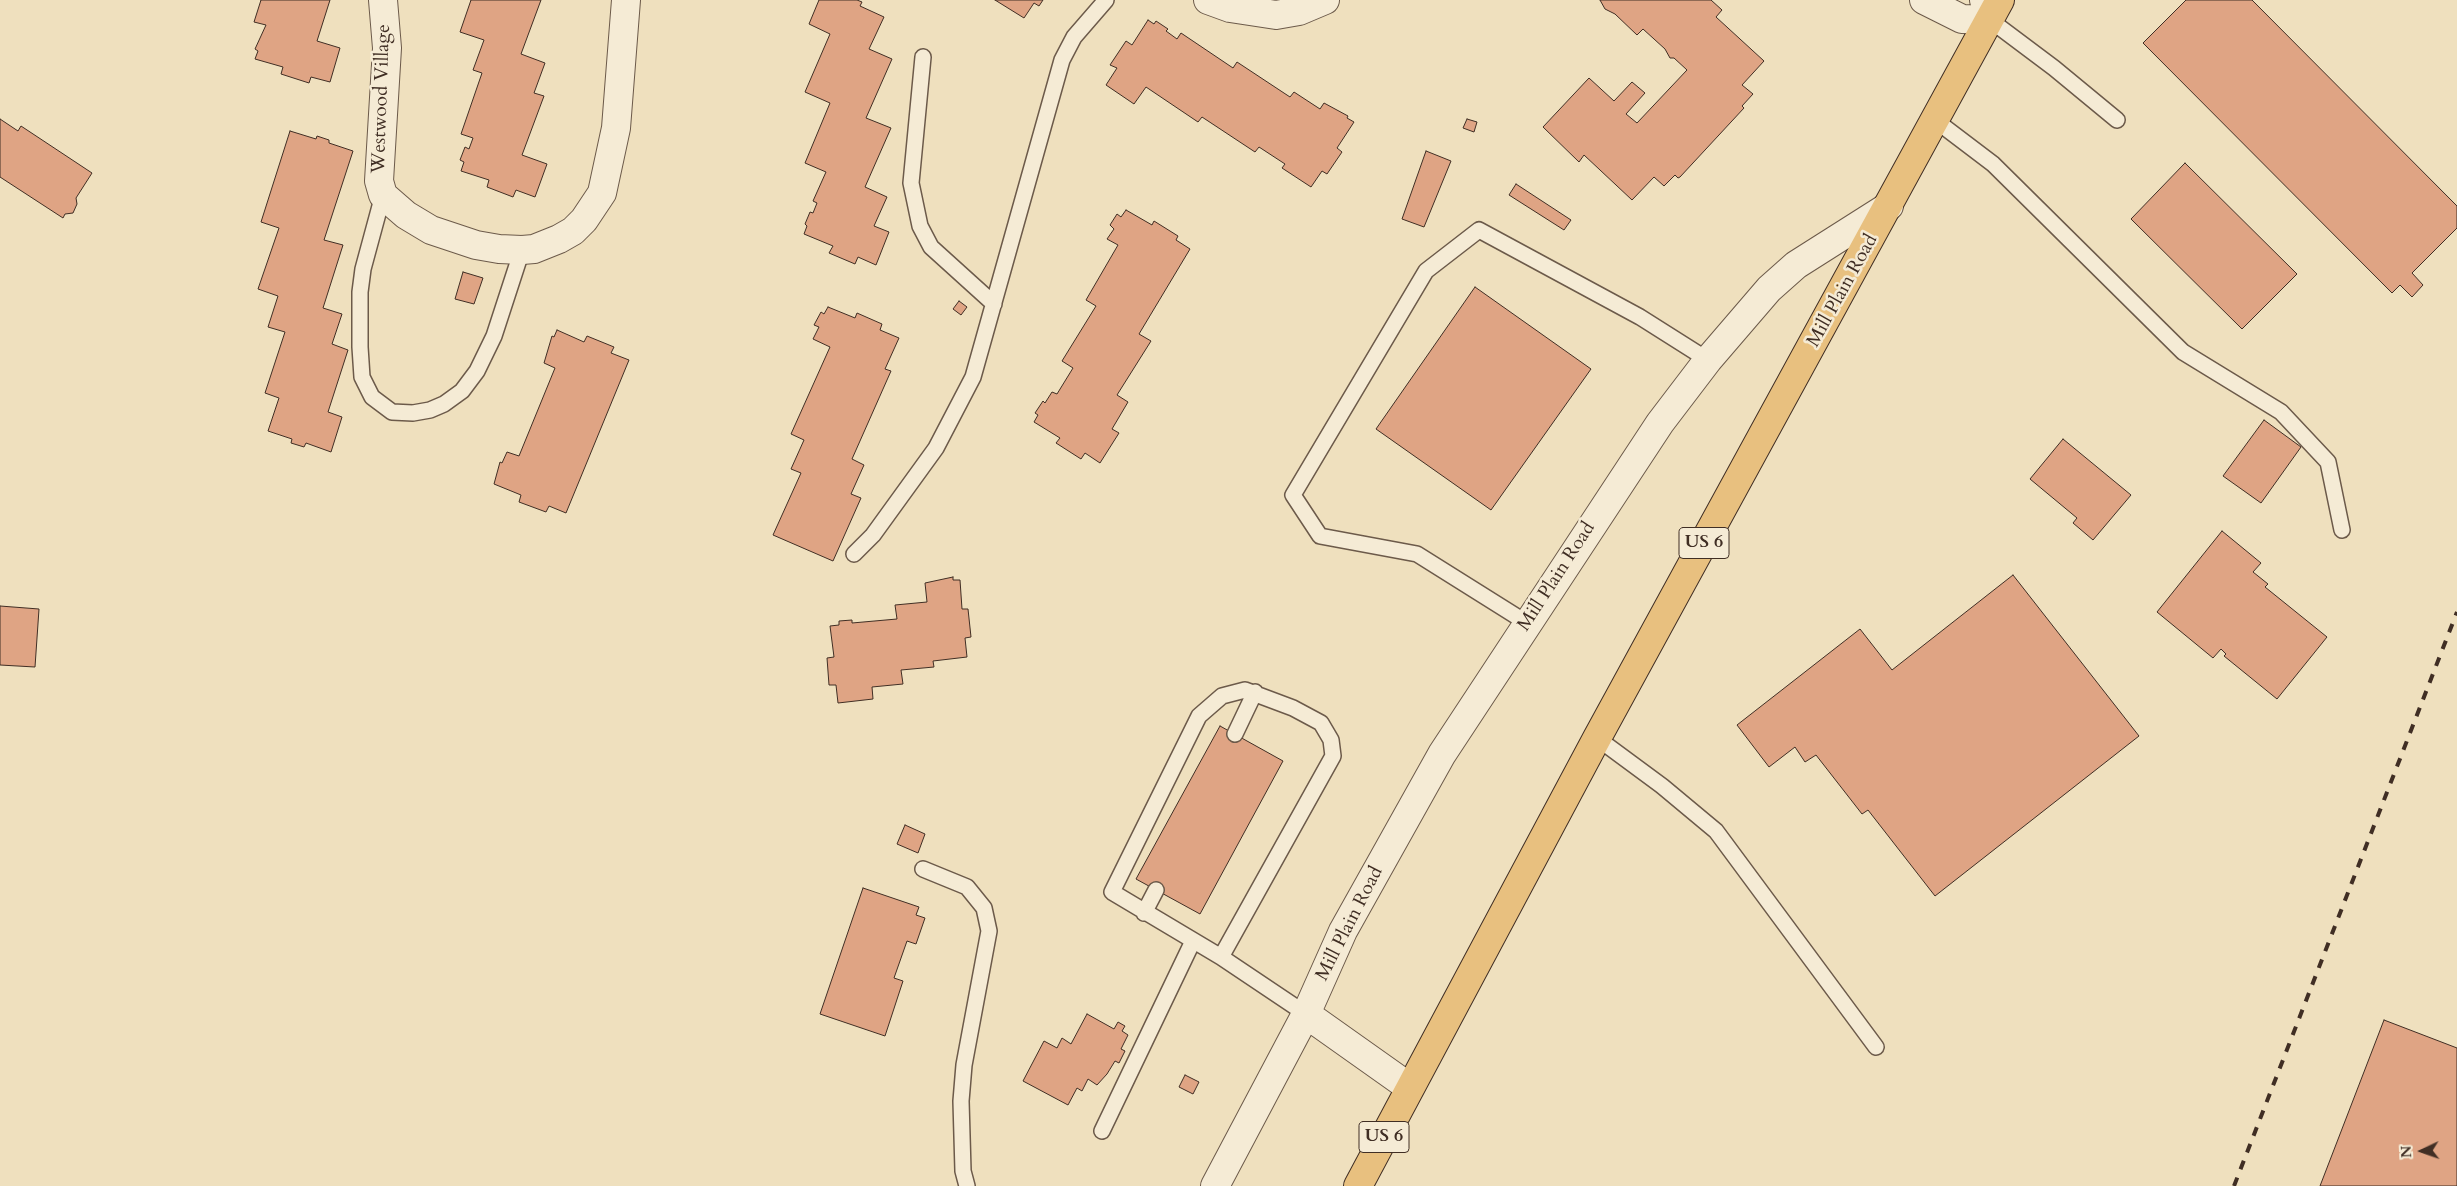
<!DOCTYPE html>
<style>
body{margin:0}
#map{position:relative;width:2457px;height:1186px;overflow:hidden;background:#efe0be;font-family:Cardo,serif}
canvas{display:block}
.north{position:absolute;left:2397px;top:1126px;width:50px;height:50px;-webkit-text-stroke:4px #f5ebd5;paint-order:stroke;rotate:267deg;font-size:14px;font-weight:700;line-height:20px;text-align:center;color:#402e24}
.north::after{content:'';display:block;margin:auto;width:18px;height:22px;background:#402e24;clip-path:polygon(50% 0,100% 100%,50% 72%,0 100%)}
</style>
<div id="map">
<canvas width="2457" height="1186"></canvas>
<div class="north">N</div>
</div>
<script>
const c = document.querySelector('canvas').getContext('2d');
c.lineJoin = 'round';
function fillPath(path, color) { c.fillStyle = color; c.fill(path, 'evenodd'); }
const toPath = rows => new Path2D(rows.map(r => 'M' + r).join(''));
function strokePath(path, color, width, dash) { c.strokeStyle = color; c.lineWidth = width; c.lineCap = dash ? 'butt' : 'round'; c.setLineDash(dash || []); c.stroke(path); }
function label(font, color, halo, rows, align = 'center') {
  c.font = font + ' Cardo,serif'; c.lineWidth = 5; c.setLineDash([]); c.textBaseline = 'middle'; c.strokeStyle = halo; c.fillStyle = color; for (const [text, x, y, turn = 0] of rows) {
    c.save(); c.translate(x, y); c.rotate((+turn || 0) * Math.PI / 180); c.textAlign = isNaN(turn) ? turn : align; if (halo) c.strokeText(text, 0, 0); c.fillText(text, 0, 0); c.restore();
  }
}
const building = toPath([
 [261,0,330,0,317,41,340,48,330,82,311,77,309,83,281,74,283,67,255,59,258,51,255,49,266,25,254,22,261,0],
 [471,0,541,0,521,54,545,63,534,93,544,96,522,155,547,164,535,197,516,190,513,197,487,187,489,180,461,171,464,162,460,160,465,147,469,149,473,138,461,134,482,73,473,70,484,40,460,32,471,0],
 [819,0,857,0,862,2,860,6,884,17,869,49,892,59,866,118,891,128,865,187,887,197,874,226,889,232,876,265,858,257,855,264,829,253,833,246,804,234,807,226,805,224,810,212,813,213,817,203,813,201,826,172,805,163,830,103,805,92,830,34,809,24,819,0],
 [995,0,1043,0,1039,6,1034,3,1024,18,995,0],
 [1600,0,1711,0,1722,10,1716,17,1764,61,1742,85,1753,94,1742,106,1744,108,1680,177,1678,178,1675,175,1664,186,1654,177,1632,200,1584,155,1579,162,1543,127,1589,78,1614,101,1632,82,1645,93,1626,114,1637,123,1687,70,1674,58,1670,58,1665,49,1643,29,1637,35,1615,14,1605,9,1600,0],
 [2186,0,2252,0,2457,206,2457,228,2412,273,2423,285,2412,297,2400,285,2392,293,2143,43,2186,0],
 [1148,20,1154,24,1156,21,1168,29,1166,31,1177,39,1181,33,1233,68,1237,62,1290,97,1294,92,1320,109,1324,103,1348,116,1347,118,1354,122,1337,148,1342,152,1327,174,1322,171,1311,187,1282,168,1285,164,1259,147,1255,152,1202,117,1198,122,1146,87,1134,104,1106,85,1117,68,1110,65,1126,41,1132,45,1148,20],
 [0,119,18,131,21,126,92,173,76,198,77,204,73,213,65,214,63,218,0,177,0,119],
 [1467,119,1477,122,1474,132,1463,128,1467,119],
 [290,131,316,139,317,136,329,140,329,143,353,151,324,240,343,245,323,308,342,314,332,344,348,350,328,412,342,417,331,452,306,443,304,447,291,443,292,439,268,431,279,398,265,393,285,332,268,327,278,296,258,289,279,228,261,222,290,131],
 [1426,151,1451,161,1424,227,1402,219,1426,151],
 [2185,163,2297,274,2242,329,2131,219,2185,163],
 [1516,184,1571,220,1564,230,1509,195,1516,184],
 [1126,210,1152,225,1154,221,1178,236,1176,240,1190,249,1139,334,1151,341,1117,395,1128,402,1112,429,1119,433,1100,463,1085,453,1081,459,1056,443,1060,438,1034,422,1038,415,1035,413,1043,401,1045,403,1052,392,1057,394,1073,368,1062,361,1096,306,1086,300,1118,245,1107,239,1114,229,1110,225,1117,214,1121,217,1126,210],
 [463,272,483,278,474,304,455,299,463,272],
 [1475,287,1591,369,1491,510,1376,429,1475,287],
 [959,301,967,307,961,315,953,309,959,301],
 [828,307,855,318,857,313,882,324,880,330,899,338,885,369,891,371,852,459,864,465,851,494,861,498,833,561,773,535,801,473,791,469,804,440,791,434,830,347,813,339,819,327,814,325,821,312,824,314,828,307],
 [557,330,584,342,587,336,614,347,611,353,629,360,566,513,549,506,546,512,519,502,521,495,494,484,500,462,502,463,507,452,519,456,555,368,544,363,552,336,554,337,557,330],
 [2264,420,2301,447,2261,503,2223,476,2264,420],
 [2063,439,2131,495,2093,540,2073,523,2077,518,2030,479,2063,439],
 [2222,531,2261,563,2253,572,2268,584,2265,587,2327,637,2277,699,2224,656,2226,654,2221,649,2213,658,2157,612,2222,531],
 [2013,575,2139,736,1935,896,1868,810,1862,814,1816,755,1805,762,1795,747,1769,767,1737,725,1860,629,1892,670,2013,575],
 [953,577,953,580,960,580,962,609,968,609,971,637,965,638,967,657,933,661,934,667,901,670,903,684,872,687,873,699,838,703,836,685,829,685,827,658,834,657,830,626,839,625,839,621,852,620,852,623,897,619,895,605,927,602,925,583,953,577],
 [0,606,39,609,35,667,0,665,0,606],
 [1220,726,1283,761,1200,914,1136,879,1220,726],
 [905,825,925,834,918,853,897,844,905,825],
 [863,888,919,907,916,915,925,918,916,944,907,941,894,978,903,981,885,1036,820,1014,863,888],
 [1087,1014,1114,1029,1118,1022,1125,1026,1122,1031,1128,1035,1121,1049,1125,1051,1119,1063,1115,1061,1107,1074,1097,1085,1088,1079,1082,1091,1077,1088,1068,1105,1023,1081,1044,1041,1057,1048,1062,1038,1071,1044,1087,1014],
 [2384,1020,2457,1048,2457,1186,2320,1186,2384,1020],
 [1185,1075,1199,1082,1193,1094,1179,1087,1185,1075]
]);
fillPath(building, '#dfa484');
strokePath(building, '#402e24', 1);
const lane = toPath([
 [1990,20,2054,68,2117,120],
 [923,57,911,183,920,226,931,247,994,304],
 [1935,120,1993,164,2183,352,2281,412,2328,462,2342,530],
 [383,195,363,269,360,292,360,347,362,377,372,397,392,412,413,413,430,410,444,404,462,391,477,371,494,336,522,250],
 [854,554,873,535,936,448,973,377,1062,60,1074,37,1106,0],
 [1527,623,1417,554,1320,536,1293,495,1426,271,1479,230,1640,317,1708,360],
 [1235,734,1255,692],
 [1597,738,1662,786,1716,831,1876,1047],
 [923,869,967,887,984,908,989,931,964,1065,961,1101,963,1171,967,1186],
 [1144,913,1156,890],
 [1221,957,1333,756,1331,740,1321,723,1293,708,1245,690,1222,696,1199,716,1112,892,1221,957,1306,1014],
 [1102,1131,1193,941]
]);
const street = toPath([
 [383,0,387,48,379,181,383,195,406,215,431,230,476,245,499,249,522,250,534,249,559,239,573,231,584,220,602,193,616,128,626,0],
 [1208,0,1230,8,1276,15,1299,11,1325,0],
 [1924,0,1962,19,1990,20,1984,0],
 [1306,1014,1409,1087],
 [1215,1186,1306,1014,1343,931,1442,754,1660,423,1708,360,1769,289,1796,265,1889,206]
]);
const primary = toPath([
 [1358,1186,1597,738,2000,0]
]);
strokePath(lane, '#6c5a4a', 18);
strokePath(street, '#6c5a4a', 30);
strokePath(primary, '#402e24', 30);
strokePath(lane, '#f5ebd5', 15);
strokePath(street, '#f5ebd5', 28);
strokePath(primary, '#e8c07f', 28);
strokePath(toPath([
 [2234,1186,2457,612]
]), '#402e24', 4, [9, 9]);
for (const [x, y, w] of [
 [1704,543,50],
 [1384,1137,50]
]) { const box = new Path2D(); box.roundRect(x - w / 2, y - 15.5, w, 31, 4); c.fillStyle = '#f5ebd5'; c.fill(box); strokePath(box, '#402e24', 1); }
label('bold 18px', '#402e24', null, [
 ["US 6",1704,543],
 ["US 6",1384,1137]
]);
label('19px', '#402e24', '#f5ebd5', [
 ["Westwood Village",382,99,-88],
 ["Mill Plain Road",1843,291,-61],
 ["Mill Plain Road",1557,577,-57],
 ["Mill Plain Road",1350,924,-63]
]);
</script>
